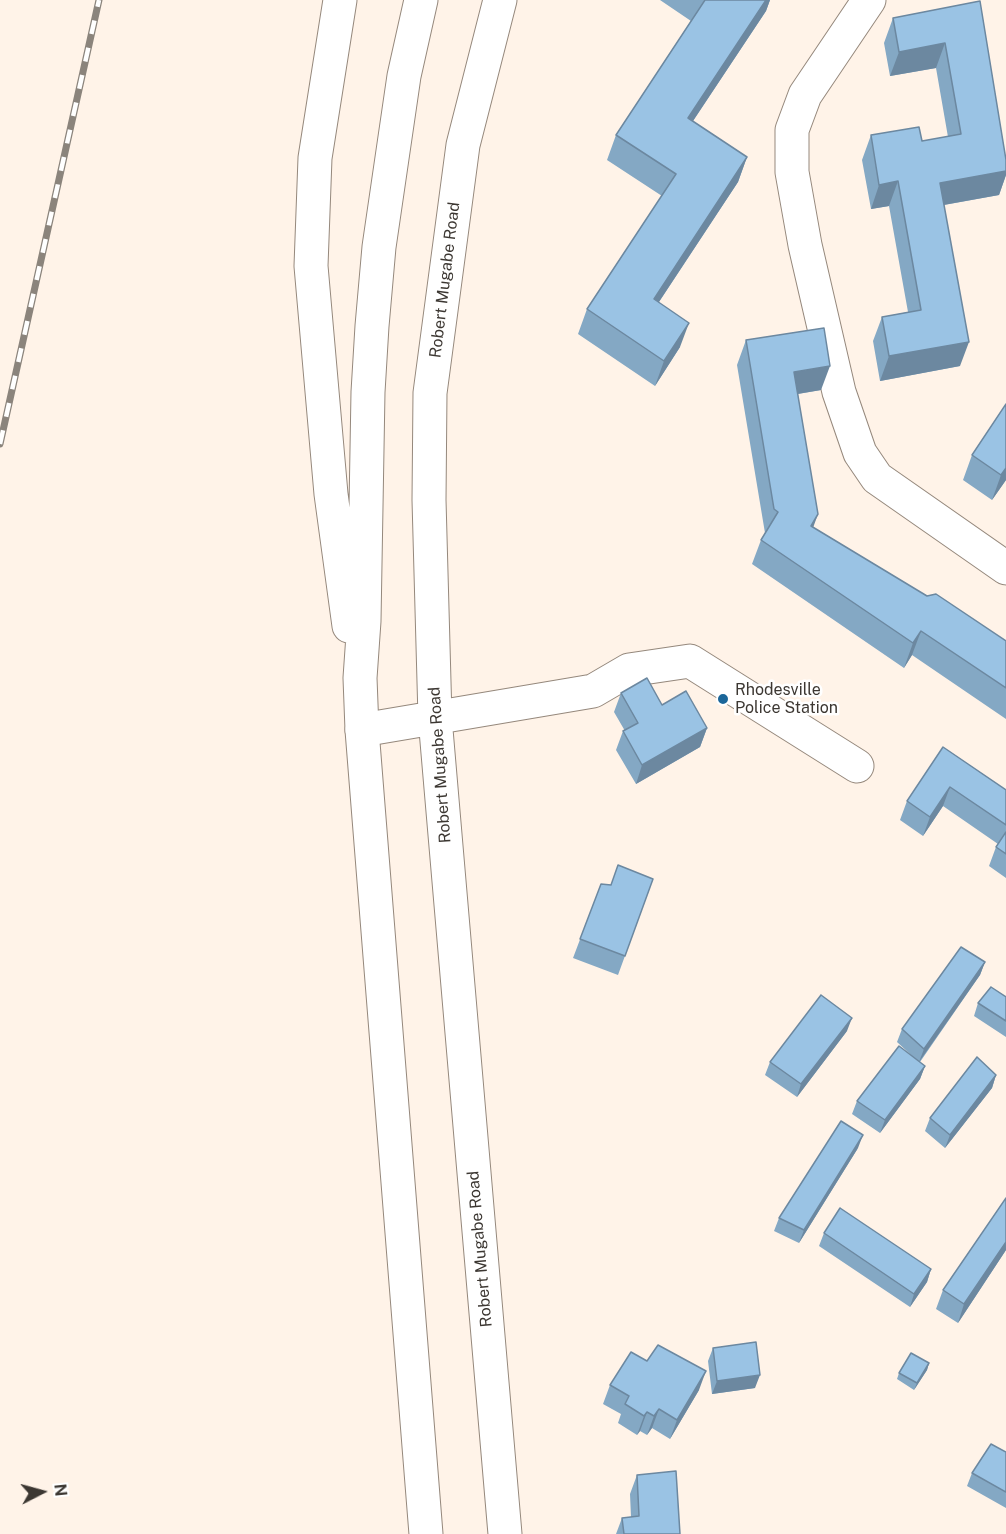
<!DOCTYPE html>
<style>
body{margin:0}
#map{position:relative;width:1006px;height:1534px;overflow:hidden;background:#fff3e8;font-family:"Public Sans",sans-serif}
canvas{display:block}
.north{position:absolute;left:12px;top:1462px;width:60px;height:60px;-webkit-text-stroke:4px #fff;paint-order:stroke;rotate:84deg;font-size:16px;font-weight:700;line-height:24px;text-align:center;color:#3c3732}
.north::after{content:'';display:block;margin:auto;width:21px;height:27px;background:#3c3732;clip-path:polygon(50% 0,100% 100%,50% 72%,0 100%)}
</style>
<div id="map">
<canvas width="1006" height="1534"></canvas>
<div class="north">N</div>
</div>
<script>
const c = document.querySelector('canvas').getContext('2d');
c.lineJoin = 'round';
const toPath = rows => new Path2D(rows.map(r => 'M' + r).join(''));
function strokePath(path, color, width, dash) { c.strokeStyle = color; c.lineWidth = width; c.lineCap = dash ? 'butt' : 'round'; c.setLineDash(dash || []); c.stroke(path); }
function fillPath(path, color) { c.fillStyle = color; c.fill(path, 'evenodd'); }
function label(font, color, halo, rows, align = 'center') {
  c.font = font + ' "Public Sans",sans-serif'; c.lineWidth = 5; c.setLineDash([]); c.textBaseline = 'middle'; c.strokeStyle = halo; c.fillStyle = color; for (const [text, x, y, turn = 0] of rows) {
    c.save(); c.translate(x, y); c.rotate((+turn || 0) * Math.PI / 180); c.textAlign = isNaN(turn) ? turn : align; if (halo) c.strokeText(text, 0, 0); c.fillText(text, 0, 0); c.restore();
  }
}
const minor = toPath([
 [500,0,463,145,430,393,429,500,435,718,505,1534],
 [869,0,805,95,792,130,792,172,805,245,839,392,860,453,877,478,1006,568],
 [362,730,593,691,629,670,690,661,857,766]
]);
const major = toPath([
 [340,0,315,158,311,266,331,494,349,626],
 [421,0,404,76,379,247,372,326,368,392,364,621,360,678,362,730,426,1534]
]);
strokePath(minor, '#95887c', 35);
strokePath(major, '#95887c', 35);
strokePath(minor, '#fff', 33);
strokePath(major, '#fff', 33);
const rail = toPath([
 [0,444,99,0]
]);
strokePath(rail, '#8b847c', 7);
strokePath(rail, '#fff', 4.5, [14]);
fillPath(toPath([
 [660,0,770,0,766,11,693,121,747,157,738,182,659,302,680,347,655,386,578,334,587,309,662,196,607,160,616,135,691,21],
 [980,1,1006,160,1006,175,999,195,944,205,960,366,880,381,873,341,882,317,908,312,889,206,871,209,862,160,871,135,922,141,948,137,936,68,890,76,884,43,893,18],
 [746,340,821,390,798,394,813,527,927,596,1006,641,1006,719,912,655,904,668,752,564,761,540,765,533,737,365],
 [1006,404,1006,480,992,500,963,480,972,455],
 [621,693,662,705,707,728,700,747,636,784,616,750,623,731,625,731,614,712],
 [943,747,1006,790,1006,878,989,866,996,847,998,844,943,806,923,836,900,820,907,801],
 [653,879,618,975,573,958,601,884,611,885],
 [985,962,980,975,920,1062,925,1066,920,1079,880,1133,852,1114,857,1101,911,1055,897,1042,902,1029],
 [1006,997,1006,1037,974,1016,978,1003],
 [847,1031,797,1097,765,1075,770,1062],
 [996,1075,992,1088,945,1148,925,1131,930,1118],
 [858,1148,799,1243,774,1231,779,1218],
 [1006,1198,1006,1250,958,1323,936,1309,943,1290],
 [824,1233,931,1269,927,1282,910,1307,819,1246],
 [713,1348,755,1388,712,1394,708,1361],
 [929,1363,927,1370,914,1390,897,1379,899,1373],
 [610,1385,699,1390,670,1439,652,1428,647,1435,640,1431,637,1435,618,1423,621,1414,603,1404],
 [1006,1452,1006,1508,967,1486,972,1473],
 [637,1475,680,1534,616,1534,622,1518,631,1517,630,1494]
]), '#84a8c4');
fillPath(toPath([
 [766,0,770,0,766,11,679,142,688,118],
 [945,43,936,68,890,76,899,52],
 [747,157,738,182,645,323,654,299],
 [1006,171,1006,175,999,195,932,207,940,183],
 [898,181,889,206,871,209,879,185],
 [689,323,680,347,655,386,664,361],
 [969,342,960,366,880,381,889,356],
 [830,366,821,390,785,396,794,372],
 [1006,468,1006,480,992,500,1001,475],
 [818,514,809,539,811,526],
 [921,631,912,655,904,668,913,643],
 [707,728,700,747,636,784,642,765],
 [950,787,943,806,923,836,930,817],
 [985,962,980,975,919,1062,924,1049],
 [852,1018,847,1031,797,1097,801,1084],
 [925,1066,920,1079,880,1133,885,1120],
 [996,1075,992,1088,945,1148,950,1135],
 [863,1135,858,1148,799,1243,804,1230],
 [1006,1242,1006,1250,958,1323,964,1304],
 [931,1269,927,1282,910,1307,914,1294],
 [929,1363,927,1370,914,1390,917,1383],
 [706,1371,699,1390,670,1439,677,1420],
 [760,1375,755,1388,712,1394,717,1381],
 [659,1409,652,1428,647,1435,654,1416],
 [647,1412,640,1431,637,1435,644,1416]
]), '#6c88a0');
const building = toPath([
 [705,0,766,0,688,118,747,157,654,299,689,323,664,361,587,309,676,174,616,135,705,0],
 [980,1,1006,160,1006,171,940,183,969,342,889,356,882,317,921,310,898,181,879,185,871,135,919,127,922,141,961,134,945,43,899,52,893,18,980,1],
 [824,328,830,366,794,372,818,514,811,526,927,596,936,594,1006,641,1006,688,921,631,913,643,761,540,778,512,774,509,746,340,824,328],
 [1006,404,1006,468,1001,475,972,455,1006,404],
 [647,678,662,705,686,691,707,728,642,765,623,731,638,723,621,693,647,678],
 [943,747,1006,790,1006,825,950,787,930,817,907,801,943,747],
 [1006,832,1006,854,996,847,1006,832],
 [618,865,653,879,625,956,580,939,601,884,611,885,618,865],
 [961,947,985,962,924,1049,902,1029,961,947],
 [991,987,1006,997,1006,1021,978,1003,991,987],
 [821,995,852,1018,801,1084,770,1062,821,995],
 [899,1046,925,1066,885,1120,857,1101,899,1046],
 [977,1057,996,1075,950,1135,930,1118,977,1057],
 [841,1121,863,1135,804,1230,779,1218,841,1121],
 [1006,1198,1006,1242,964,1304,943,1290,1006,1198],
 [840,1208,931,1269,914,1294,824,1233,840,1208],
 [756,1342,760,1375,717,1381,713,1348,756,1342],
 [658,1345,706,1371,677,1420,659,1409,654,1416,647,1412,644,1416,625,1404,629,1396,610,1385,631,1352,647,1361,658,1345],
 [911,1353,929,1363,917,1383,899,1373,911,1353],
 [991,1444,1006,1452,1006,1492,972,1473,991,1444],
 [676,1471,680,1534,624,1534,622,1518,639,1516,637,1475,676,1471]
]);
fillPath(building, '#9ac3e4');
strokePath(building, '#6c88a0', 1.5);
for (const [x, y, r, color] of [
 [723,699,6,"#1b6699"]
]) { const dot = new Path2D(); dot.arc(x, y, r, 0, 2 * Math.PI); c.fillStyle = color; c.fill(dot); strokePath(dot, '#fff', 2); }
label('16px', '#3c3732', '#fff', [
 ["Robert Mugabe Road",445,280,-83],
 ["Robert Mugabe Road",440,765,-94],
 ["Robert Mugabe Road",480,1249,-95]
]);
label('16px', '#3c3732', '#fff', [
 ["Rhodesville",735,690],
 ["Police Station",735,708]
], 'left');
</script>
